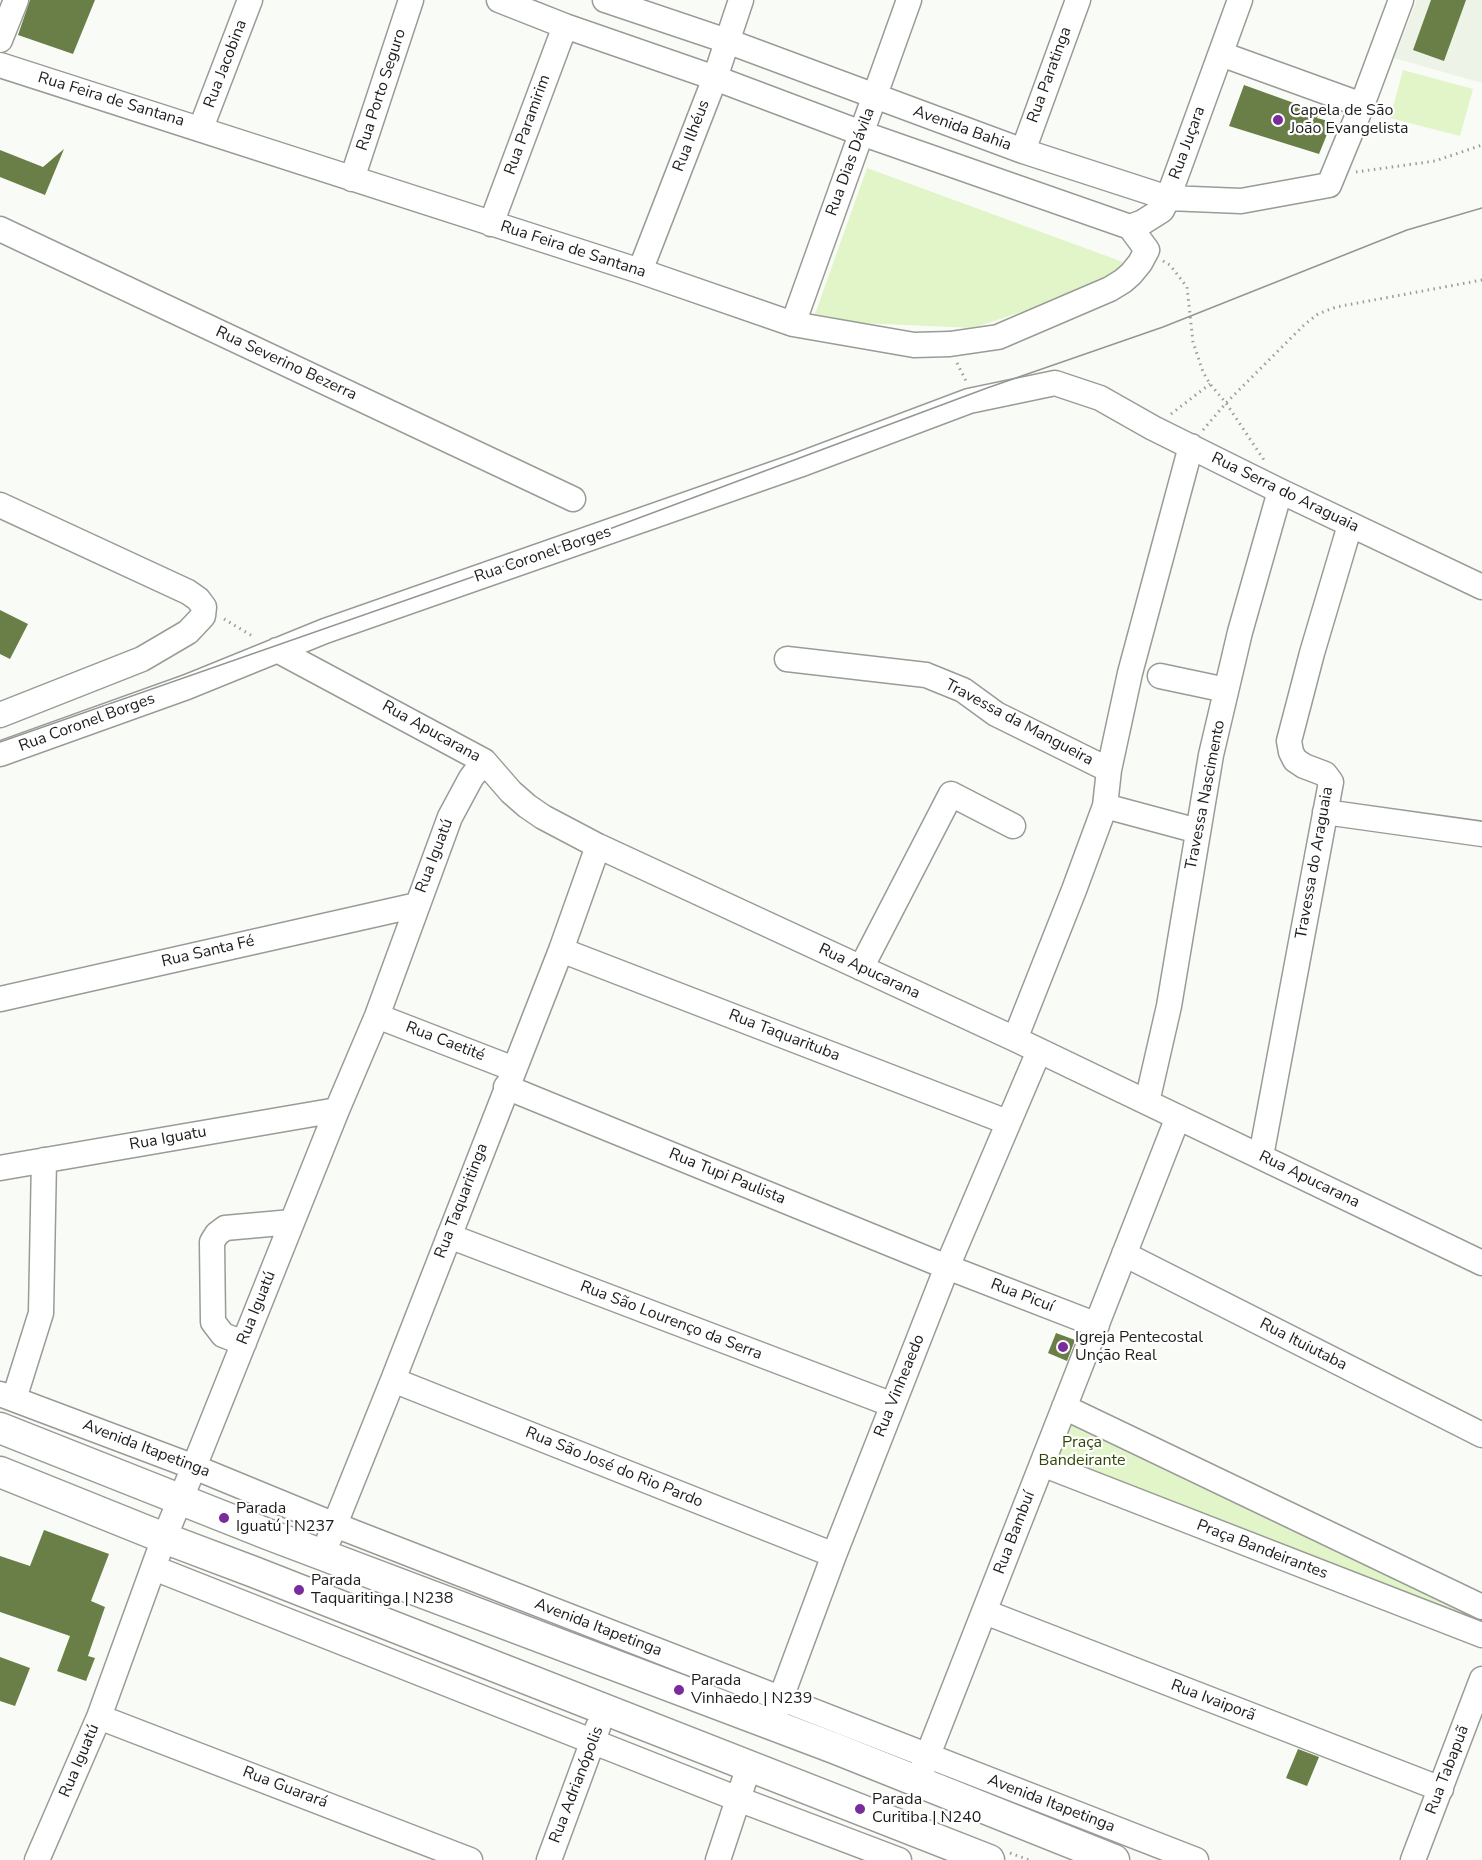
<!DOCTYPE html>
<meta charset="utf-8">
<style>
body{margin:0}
canvas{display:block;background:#f9fcf6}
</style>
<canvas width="1482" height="1860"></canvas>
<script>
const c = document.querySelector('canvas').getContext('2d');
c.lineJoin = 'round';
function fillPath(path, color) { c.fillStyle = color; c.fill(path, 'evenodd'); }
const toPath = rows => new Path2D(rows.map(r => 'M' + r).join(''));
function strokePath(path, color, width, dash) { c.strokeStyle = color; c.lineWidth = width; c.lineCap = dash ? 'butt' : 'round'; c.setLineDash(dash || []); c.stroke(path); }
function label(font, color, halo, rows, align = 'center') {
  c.font = font + ' "Nunito Sans",sans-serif'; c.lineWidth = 4.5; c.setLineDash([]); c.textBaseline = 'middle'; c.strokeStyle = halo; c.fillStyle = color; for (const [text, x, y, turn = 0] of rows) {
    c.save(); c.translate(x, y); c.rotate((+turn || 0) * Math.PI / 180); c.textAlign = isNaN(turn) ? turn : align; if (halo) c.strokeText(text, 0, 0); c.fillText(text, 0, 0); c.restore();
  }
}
fillPath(toPath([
 [1417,0,1482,0,1482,83,1394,58]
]), '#edf3e6');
fillPath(toPath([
 [1403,70,1473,89,1460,136,1390,118],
 [867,168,1123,262,1105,284,973,328,860,323,815,314],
 [1070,1425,1482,1622,1054,1462]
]), '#e2f5c8');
fillPath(toPath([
 [30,0,95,0,73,54,18,35],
 [1431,0,1466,0,1444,61,1413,50],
 [1244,85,1319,112,1317,118,1332,122,1319,154,1229,126],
 [64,149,45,195,0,177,0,150,43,167],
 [0,610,28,624,10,659,0,654],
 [1056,1333,1075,1340,1067,1361,1048,1353],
 [44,1530,109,1554,91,1601,105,1607,88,1656,95,1658,86,1681,57,1671,70,1636,0,1612,0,1556,30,1566],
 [0,1657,30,1668,15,1706,0,1701],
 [1298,1749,1319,1757,1307,1786,1286,1778]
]), '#6a7f48');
const minor = toPath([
 [499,0,565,26,715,78,861,133,1130,227],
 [605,0,727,41,1023,151,1168,198,1241,201,1329,185,1362,105,1401,0],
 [0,40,16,0],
 [1221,54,1362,105],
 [0,65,640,271,793,324,914,345,950,344,998,337,1110,289,1123,281,1131,274,1140,263,1147,250,1130,227],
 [201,128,250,0],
 [1023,151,1078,0],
 [352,179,411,0],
 [491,224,565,26],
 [1130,227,1143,222,1162,210,1168,198,1240,0],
 [0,229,573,499],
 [640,271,715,78,741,0],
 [793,324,909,0],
 [0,505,188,592,198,599,204,607,203,616,188,632,142,659,0,715],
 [277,650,484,761,511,792,527,806,543,817,598,846,1015,1039,1482,1263],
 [787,659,926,675,963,690,996,714,1109,770],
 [1160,676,1226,690],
 [0,754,187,687,325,631,799,465,969,401,1055,383,1100,398,1153,428,1280,491,1482,587],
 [1105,806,1198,831],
 [1325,812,1482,834],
 [561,950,1007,1122],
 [861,968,951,794,1013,826],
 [0,999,417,905],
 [377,1016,514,1069],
 [1015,1039,1074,890,1105,806,1109,770,1130,673,1191,446],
 [506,1087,947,1267,1097,1325],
 [1147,1102,1169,1006,1211,755,1240,632,1280,491],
 [1261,1156,1331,782,1325,774,1304,766,1295,760,1291,752,1289,741,1312,653,1350,525],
 [0,1168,337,1110],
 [449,1236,893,1405],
 [1124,1254,1482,1435],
 [244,1343,223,1335,213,1322,212,1242,217,1234,225,1228,292,1222],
 [393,1380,834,1555],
 [0,1394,194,1467,335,1525,1196,1860],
 [14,1399,41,1313,44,1160],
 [1064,1407,1482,1607],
 [1042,1464,1482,1635],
 [329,1539,393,1380,561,950,598,846],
 [154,1568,738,1799,899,1860],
 [985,1612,1441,1789],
 [775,1714,834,1555,947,1267,1039,1051],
 [99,1717,470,1860],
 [922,1770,1178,1117],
 [37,1860,99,1717,164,1538,194,1467,337,1110,377,1016,450,817,471,778,484,761],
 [549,1860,598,1727],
 [718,1860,749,1766],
 [1413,1860,1482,1679]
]);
const major = toPath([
 [0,1428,270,1535,834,1748,1114,1860],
 [0,1472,164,1538,254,1572,989,1860]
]);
strokePath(minor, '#999c96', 27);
strokePath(major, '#999c96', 33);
strokePath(toPath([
 [1356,172,1435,161,1482,145],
 [1163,261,1170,265,1187,287,1193,342,1203,372,1210,384,1226,403,1264,460],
 [957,363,966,381],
 [1171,414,1210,384],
 [1203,430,1226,403,1304,325,1318,314,1336,307,1482,280],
 [224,619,254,637],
 [1010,1853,1029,1860]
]), '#9b9d99', 3, [1.5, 4.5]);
strokePath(minor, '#fff', 24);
strokePath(major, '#fff', 30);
strokePath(toPath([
 [0,742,604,531,987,388,1163,327,1407,230,1482,208]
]), '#949692', 1.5);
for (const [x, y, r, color] of [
 [1278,120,6,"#7a2b9c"],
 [1063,1347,6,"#7a2b9c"],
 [224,1518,6,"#7a2b9c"],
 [299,1590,6,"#7a2b9c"],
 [679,1690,6,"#7a2b9c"],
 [860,1809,6,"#7a2b9c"]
]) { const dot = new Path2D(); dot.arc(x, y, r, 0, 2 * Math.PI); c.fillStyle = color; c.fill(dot); strokePath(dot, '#fff', 2); }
label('16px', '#1d1e1c', '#fff', [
 ["Rua Jacobina",226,64,-69],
 ["Rua Paratinga",1050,75,-70],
 ["Rua Porto Seguro",382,90,-72],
 ["Rua Feira de Santana",111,100,17],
 ["Rua Paramirim",528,125,-70],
 ["Avenida Bahia",962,129,20],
 ["Rua Ilhéus",692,136,-69],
 ["Rua Juçara",1188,143,-70],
 ["Rua Dias Dávila",851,162,-70],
 ["Rua Feira de Santana",573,250,18],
 ["Rua Severino Bezerra",286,364,25],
 ["Rua Serra do Araguaia",1285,493,26],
 ["Rua Coronel Borges",543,555,-19],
 ["Rua Coronel Borges",87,723,-20],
 ["Travessa da Mangueira",1019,723,28],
 ["Rua Apucarana",431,732,29],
 ["Travessa Nascimento",1206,795,-79],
 ["Rua Iguatú",435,856,-69],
 ["Travessa do Araguaia",1315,863,-80],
 ["Rua Santa Fé",208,952,-13],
 ["Rua Apucarana",869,972,25],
 ["Rua Taquarituba",784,1036,21],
 ["Rua Caetité",445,1042,21],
 ["Rua Iguatu",168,1139,-10],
 ["Rua Tupi Paulista",727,1177,22],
 ["Rua Apucarana",1309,1180,26],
 ["Rua Taquaritinga",462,1201,-69],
 ["Rua Picuí",1022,1296,21],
 ["Rua Iguatú",257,1308,-68],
 ["Rua São Lourenço da Serra",671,1321,21],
 ["Rua Ituiutaba",1303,1345,27],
 ["Rua Vinheaedo",900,1386,-68],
 ["Avenida Itapetinga",146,1449,21],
 ["Rua São José do Rio Pardo",614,1468,22],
 ["Rua Bambuí",1015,1533,-69],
 ["Praça Bandeirantes",1262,1550,21],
 ["Avenida Itapetinga",598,1628,21],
 ["Rua Ivaiporã",1213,1701,21],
 ["Rua Iguatú",80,1761,-67],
 ["Rua Tabapuã",1448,1770,-69],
 ["Rua Adrianópolis",577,1785,-69],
 ["Rua Guarará",285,1788,21],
 ["Avenida Itapetinga",1051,1804,21]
]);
label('16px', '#1d1e1c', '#fff', [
 ["Capela de São",1290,111],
 ["João Evangelista",1290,129],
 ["Igreja Pentecostal",1075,1338],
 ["Unção Real",1075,1356],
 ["Parada",236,1509],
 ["Iguatú | N237",236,1527],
 ["Parada",311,1581],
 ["Taquaritinga | N238",311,1599],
 ["Parada",691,1681],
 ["Vinhaedo | N239",691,1699],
 ["Parada",872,1800],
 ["Curitiba | N240",872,1818]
], 'left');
label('16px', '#334705', '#fff', [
 ["Praça",1082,1443],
 ["Bandeirante",1082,1461]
]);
</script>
